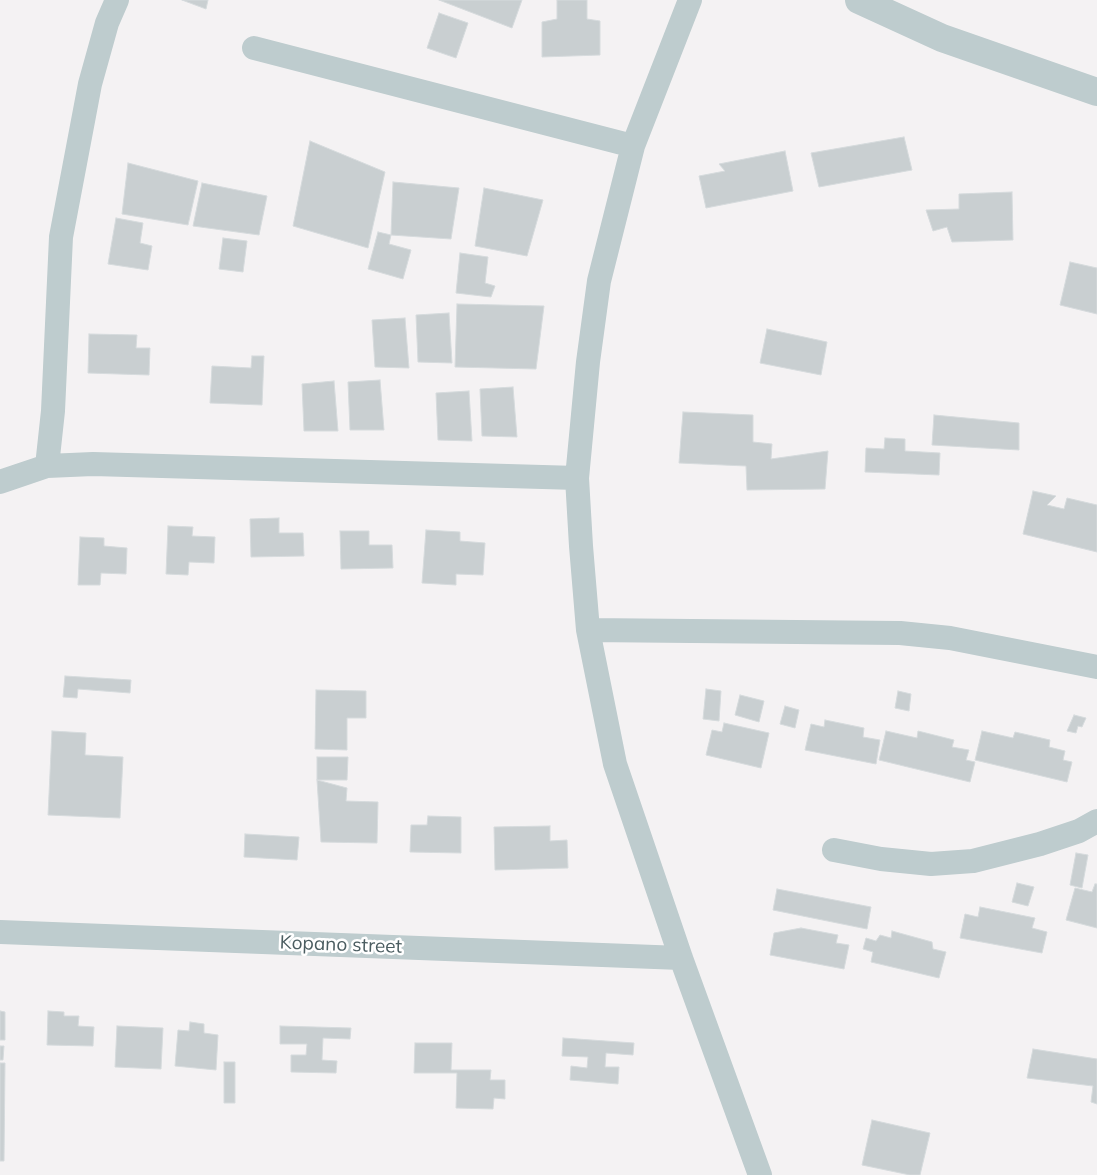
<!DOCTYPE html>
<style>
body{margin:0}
canvas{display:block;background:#f4f2f3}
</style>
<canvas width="1097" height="1175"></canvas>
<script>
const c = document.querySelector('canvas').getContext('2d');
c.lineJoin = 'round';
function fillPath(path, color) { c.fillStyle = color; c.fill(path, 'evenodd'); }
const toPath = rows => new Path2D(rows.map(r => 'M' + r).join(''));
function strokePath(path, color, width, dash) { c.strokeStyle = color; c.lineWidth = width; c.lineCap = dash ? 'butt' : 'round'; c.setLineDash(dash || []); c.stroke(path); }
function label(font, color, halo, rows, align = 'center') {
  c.font = font + ' Mulish,sans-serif'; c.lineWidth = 5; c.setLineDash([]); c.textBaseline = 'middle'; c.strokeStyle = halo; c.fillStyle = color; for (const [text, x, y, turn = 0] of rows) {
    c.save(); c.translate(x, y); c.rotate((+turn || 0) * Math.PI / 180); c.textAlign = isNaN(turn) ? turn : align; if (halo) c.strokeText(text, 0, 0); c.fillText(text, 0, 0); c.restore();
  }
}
const building = toPath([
 [182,0,208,0,206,9,182,0],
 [439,0,522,0,512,28,439,0],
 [557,0,587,0,587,19,600,21,600,55,542,57,542,22,557,19,557,0],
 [439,13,468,23,456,58,427,48,439,13],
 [904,137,912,170,819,187,811,153,904,137],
 [310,141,385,172,368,248,293,226,310,141],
 [785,151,793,191,706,208,699,176,725,171,719,164,785,151],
 [128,163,198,181,188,225,122,214,128,163],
 [393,182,459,188,451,239,391,235,393,182],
 [202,183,267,196,259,235,193,226,202,183],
 [484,188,543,200,527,256,475,246,484,188],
 [1012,192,1013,240,952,242,947,227,933,231,926,210,959,209,959,194,1012,192],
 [116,218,143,223,140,243,152,246,148,270,108,264,116,218],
 [378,232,391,235,389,244,411,250,403,279,368,269,378,232],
 [223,238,247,241,243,272,219,269,223,238],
 [460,253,488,257,485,283,495,286,491,297,456,293,460,253],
 [1070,262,1097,268,1097,314,1060,305,1070,262],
 [457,304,544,306,536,369,455,367,457,304],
 [449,313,452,363,418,362,416,315,449,313],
 [405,318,409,368,375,367,372,320,405,318],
 [767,329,827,342,821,375,760,363,767,329],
 [89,334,137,335,136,348,150,348,149,375,88,373,89,334],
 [252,356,264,356,262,405,210,403,212,366,251,368,252,356],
 [380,380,384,430,350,430,348,382,380,380],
 [334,381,338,431,304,431,302,384,334,381],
 [513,387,517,437,482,436,480,389,513,387],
 [469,391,472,441,438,440,436,393,469,391],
 [683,412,753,415,753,442,772,444,771,459,828,451,825,489,747,490,746,466,679,463,683,412],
 [934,415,1019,423,1019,450,932,445,934,415],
 [885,438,905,439,905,451,940,453,939,475,865,472,866,448,884,449,885,438],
 [1033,491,1056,496,1047,505,1064,509,1067,498,1097,505,1097,552,1023,534,1033,491],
 [279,518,279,533,303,533,304,556,251,557,250,519,279,518],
 [168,526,193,527,192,536,215,537,214,563,189,562,188,575,166,574,168,526],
 [426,530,460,532,460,541,485,543,483,575,456,574,456,585,422,583,426,530],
 [340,531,369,531,369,545,392,545,393,568,341,569,340,531],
 [80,537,104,538,104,546,127,548,126,574,101,573,100,585,78,585,80,537],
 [65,676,131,680,130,693,78,689,77,698,63,697,65,676],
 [706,689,721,691,719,721,703,719,706,689],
 [316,690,366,691,366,718,347,718,347,750,315,749,316,690],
 [898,691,911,694,909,711,895,708,898,691],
 [740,695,764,701,759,722,735,715,740,695],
 [785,706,799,710,795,728,780,724,785,706],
 [1074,715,1086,718,1082,727,1078,726,1076,733,1067,731,1074,715],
 [825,720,864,728,863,737,880,740,876,764,805,750,811,724,824,727,825,720],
 [724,723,769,733,761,768,706,755,712,730,722,732,724,723],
 [52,731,86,733,85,755,123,757,120,818,48,815,52,731],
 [886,731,917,738,918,731,954,740,952,747,969,750,966,760,975,762,970,782,879,760,886,731],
 [982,731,1013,738,1015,732,1050,740,1049,747,1065,751,1063,760,1072,762,1067,782,975,760,982,731],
 [317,757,348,757,347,780,317,780,317,757],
 [317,780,347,788,346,801,378,802,377,843,321,842,317,780],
 [428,816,461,817,461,853,410,852,411,825,427,825,428,816],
 [550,826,550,841,567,840,568,868,495,870,494,827,550,826],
 [245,834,299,837,297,860,244,857,245,834],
 [1076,853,1088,855,1082,888,1070,885,1076,853],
 [1017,883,1034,887,1028,906,1012,902,1017,883],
 [1095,884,1097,884,1097,928,1066,920,1075,888,1092,892,1095,884],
 [777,889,871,907,867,929,773,910,777,889],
 [980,907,1035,918,1032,928,1047,932,1042,953,960,938,965,914,978,917,980,907],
 [801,928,838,935,836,943,849,945,844,969,770,955,774,933,801,928],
 [892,931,932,942,933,949,946,952,939,978,871,962,873,952,863,949,866,938,876,941,880,935,891,938,892,931],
 [0,1011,5,1012,5,1040,0,1040,0,1011],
 [48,1011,64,1012,64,1016,79,1016,78,1026,94,1027,93,1046,47,1045,48,1011],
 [190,1022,204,1024,204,1033,218,1035,216,1070,175,1066,178,1030,189,1031,190,1022],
 [117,1026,163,1028,161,1069,115,1067,117,1026],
 [280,1026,351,1028,350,1039,323,1038,322,1060,337,1061,336,1073,291,1072,291,1055,306,1055,307,1044,280,1044,280,1026],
 [563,1038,634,1043,633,1055,606,1053,605,1067,619,1067,618,1084,570,1080,571,1066,587,1068,588,1057,562,1056,563,1038],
 [415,1043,452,1043,451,1070,491,1070,490,1080,505,1080,505,1099,494,1098,493,1109,456,1108,457,1073,414,1073,415,1043],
 [0,1046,4,1046,3,1060,0,1060,0,1046],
 [1033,1049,1097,1059,1097,1104,1091,1102,1093,1086,1027,1078,1033,1049],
 [224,1062,235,1062,235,1103,224,1103,224,1062],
 [0,1063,5,1063,4,1161,0,1161,0,1063],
 [872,1120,930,1133,920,1175,910,1175,862,1165,872,1120]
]);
fillPath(building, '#c9cfd1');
strokePath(building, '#d6dbdd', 1);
strokePath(toPath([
 [117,0,107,23,90,84,61,237,53,411,47,466,93,464,577,478],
 [690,0,633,146,599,281,588,362,577,478,581,546,588,630,615,764,681,958,760,1175],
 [254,48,633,146],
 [0,482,47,466],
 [588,630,900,633,950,638,1097,667],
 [834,850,881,859,931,864,973,861,1040,844,1079,831,1097,821],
 [0,932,681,958]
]), '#beccce', 24);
strokePath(toPath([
 [859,0,942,38,1097,92]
]), '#beccce', 28);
label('19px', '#4a5c60', '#fff', [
 ["Kopano street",341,945,2]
]);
</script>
